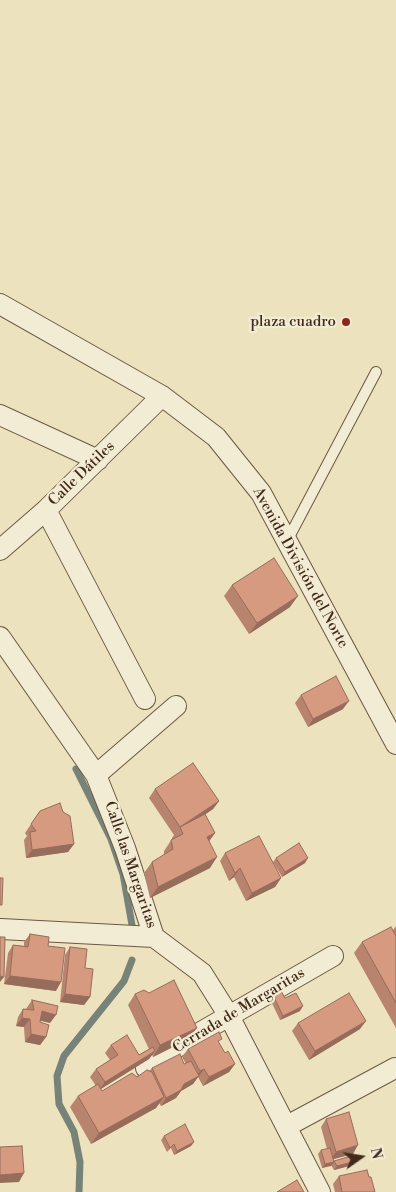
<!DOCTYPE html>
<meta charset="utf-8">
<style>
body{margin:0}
#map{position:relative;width:396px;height:1192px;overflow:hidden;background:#ece2bd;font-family:"Libre Bodoni",serif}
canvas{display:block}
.north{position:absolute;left:336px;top:1132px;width:50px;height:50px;-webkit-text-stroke:4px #f3ecd4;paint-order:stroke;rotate:77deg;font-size:14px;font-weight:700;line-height:20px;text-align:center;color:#422a1a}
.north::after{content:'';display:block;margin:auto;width:18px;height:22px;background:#422a1a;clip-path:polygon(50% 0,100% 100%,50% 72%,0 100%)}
</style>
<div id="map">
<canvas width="396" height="1192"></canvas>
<div class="north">N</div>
</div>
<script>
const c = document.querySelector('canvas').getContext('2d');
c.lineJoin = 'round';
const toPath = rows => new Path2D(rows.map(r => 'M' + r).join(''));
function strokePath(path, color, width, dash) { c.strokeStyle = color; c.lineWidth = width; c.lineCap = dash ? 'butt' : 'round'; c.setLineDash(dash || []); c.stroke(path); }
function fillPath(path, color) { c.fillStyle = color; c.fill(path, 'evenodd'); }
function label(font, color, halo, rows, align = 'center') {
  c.font = font + ' "Libre Bodoni",serif'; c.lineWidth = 4.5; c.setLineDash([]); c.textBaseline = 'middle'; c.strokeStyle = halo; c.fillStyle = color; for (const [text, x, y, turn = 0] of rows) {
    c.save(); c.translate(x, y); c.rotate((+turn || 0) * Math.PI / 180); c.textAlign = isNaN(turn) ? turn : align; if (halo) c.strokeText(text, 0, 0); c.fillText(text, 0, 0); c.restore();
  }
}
strokePath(toPath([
 [76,769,111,839,123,874,132,925],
 [79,1192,80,1162,74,1132,59,1104,57,1076,64,1056,124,981,132,960]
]), '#778279', 7);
const lane = toPath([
 [287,541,376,372]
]);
const street = toPath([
 [0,304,162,396,216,437,261,493,396,744],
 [0,415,98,460],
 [46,510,145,699],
 [0,550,46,510,162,396],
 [0,637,96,775,125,848,154,937,202,973,229,1016,320,1192],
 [96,775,176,706],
 [1,929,154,937],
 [146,1068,189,1039,333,956],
 [287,1126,395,1068]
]);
strokePath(lane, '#6c5843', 12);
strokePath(street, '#6c5843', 22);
strokePath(lane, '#f3ecd4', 10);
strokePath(street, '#f3ecd4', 20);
fillPath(toPath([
 [232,585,290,607,249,634,224,596],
 [301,695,343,709,308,727,295,703],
 [155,789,219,801,213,809,205,814,215,833,209,841,210,868,150,898,144,873,152,862,164,855,164,851,172,839,172,838,174,835,149,798],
 [40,811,74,844,68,852,26,858,24,840,27,836,25,833],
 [225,853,281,878,275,887,246,901,234,877,229,881,220,861],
 [276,858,305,863,282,877,273,862],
 [396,926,396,1028,354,953,362,942,393,930],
 [30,934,48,946,56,991,4,984,8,953,13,945,24,946,24,942],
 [70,947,90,997,84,1005,60,1002,65,955],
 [272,993,285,998,300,1011,280,1020,269,997],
 [135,994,189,1039,153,1057,152,1055,149,1059,101,1089,102,1091,149,1071,152,1068,184,1064,186,1064,182,1057,188,1049,219,1043,225,1053,235,1064,229,1072,203,1086,198,1077,193,1084,181,1091,176,1098,161,1106,159,1103,156,1108,91,1144,70,1107,78,1096,96,1086,90,1077,96,1069,110,1060,105,1053,111,1045,139,1055,149,1049,128,1005],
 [32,1000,50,1023,40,1020,40,1022,46,1037,40,1045,25,1042,24,1027,16,1026,18,1017,23,1009,26,1009],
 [298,1023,360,1029,309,1060,292,1031],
 [326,1119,353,1154,333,1159,334,1161,352,1162,349,1166,334,1170,331,1165,322,1168,318,1154,321,1150,327,1149,321,1127],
 [164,1136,191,1146,174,1155,171,1148,167,1152,161,1140],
 [339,1176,369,1177,375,1192,335,1192,333,1184]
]), '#b8846e');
fillPath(toPath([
 [298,596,290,607,249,634,257,623],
 [349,701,343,709,308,727,313,719],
 [219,801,213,809,182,831,180,828],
 [215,833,207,844,207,837],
 [74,844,68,852,26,858,32,850],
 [217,857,210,868,150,898,158,887],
 [308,858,305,863,282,877,285,872],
 [240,868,234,877,229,881,235,873],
 [281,878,275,887,246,901,252,893],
 [0,976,4,977,0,982],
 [10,976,61,982,56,991,4,984],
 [65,994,90,997,84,1005,60,1002],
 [303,1006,300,1011,280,1020,283,1016],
 [42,1011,56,1015,50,1023,37,1020],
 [22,1018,30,1019,24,1027,16,1026],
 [366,1021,360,1029,309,1060,315,1051],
 [197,1028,189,1039,153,1057,160,1045],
 [31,1034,46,1037,40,1045,25,1042],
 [155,1051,149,1059,99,1090,105,1082],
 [235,1064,229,1072,203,1086,209,1077],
 [204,1069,193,1084,181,1091,176,1098,161,1106,166,1098,184,1084,195,1078,200,1071],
 [164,1097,156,1108,91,1144,99,1133],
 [194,1142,191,1146,174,1155,177,1151],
 [358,1145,353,1154,330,1160,336,1152],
 [334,1162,331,1166,322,1168,325,1164],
 [352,1162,349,1166,334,1170,337,1166],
 [24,1173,19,1182,0,1183,0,1175]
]), '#966c5a');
const building = toPath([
 [274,558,298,596,257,623,232,585,274,558],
 [336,676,349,701,313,719,301,695,336,676],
 [193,763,219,801,180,827,155,789,193,763],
 [60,803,63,812,70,816,74,844,32,850,30,832,36,831,31,824,40,811,60,803],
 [205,814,215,833,207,837,217,857,158,887,152,862,173,849,171,840,183,834,180,827,205,814],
 [259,836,281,878,252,893,240,868,235,873,225,853,259,836],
 [299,843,308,858,285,872,276,858,299,843],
 [0,878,3,878,2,905,0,905,0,878],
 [391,927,396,936,396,1003,362,942,391,927],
 [30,934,49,937,48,946,65,948,61,982,10,976,13,945,28,947,30,934],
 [0,937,5,937,4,977,0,976,0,937],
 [70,947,87,949,85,968,93,969,90,997,65,994,70,947],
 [174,980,197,1028,160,1045,135,994,144,990,149,993,174,980],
 [280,989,285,998,296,993,303,1006,283,1016,272,993,280,989],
 [349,993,366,1021,315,1051,298,1023,349,993],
 [32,1000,58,1006,56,1015,42,1011,40,1022,49,1025,46,1037,31,1034,30,1019,22,1018,23,1009,34,1010,32,1000],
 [219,1032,222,1039,218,1041,225,1053,228,1051,235,1064,209,1077,204,1069,200,1071,188,1049,219,1032],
 [127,1035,139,1055,153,1047,155,1051,105,1082,96,1069,118,1055,111,1045,127,1035],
 [180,1054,184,1064,191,1061,199,1076,184,1084,181,1090,166,1098,152,1068,180,1054],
 [147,1070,152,1072,164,1097,99,1133,78,1096,98,1084,102,1091,132,1073,137,1077,147,1070],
 [349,1112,358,1145,336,1152,326,1119,349,1112],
 [185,1124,194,1142,177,1151,174,1144,170,1148,164,1136,185,1124],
 [22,1146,24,1173,0,1175,0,1147,22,1146],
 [330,1148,334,1162,325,1164,321,1150,330,1148],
 [351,1156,352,1162,337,1166,334,1161,351,1156],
 [367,1170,369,1177,371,1177,375,1192,342,1192,339,1176,367,1170],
 [297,1180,304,1192,277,1192,297,1180]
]);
fillPath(building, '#d69a80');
strokePath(building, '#966c5a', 1);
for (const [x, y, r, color] of [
 [346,322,5,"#8f2418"]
]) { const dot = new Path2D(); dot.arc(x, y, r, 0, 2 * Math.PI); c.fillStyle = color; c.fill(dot); strokePath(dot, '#f3ecd4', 2); }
label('15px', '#422a1a', '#f3ecd4', [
 ["plaza cuadro",336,322]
], 'right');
label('15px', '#422a1a', '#f3ecd4', [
 ["Calle Dátiles",82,474,-44],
 ["Avenida División del Norte",300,568,61],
 ["Calle las Margaritas",130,865,71],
 ["Cerrada de Margaritas",239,1011,-31]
]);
</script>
